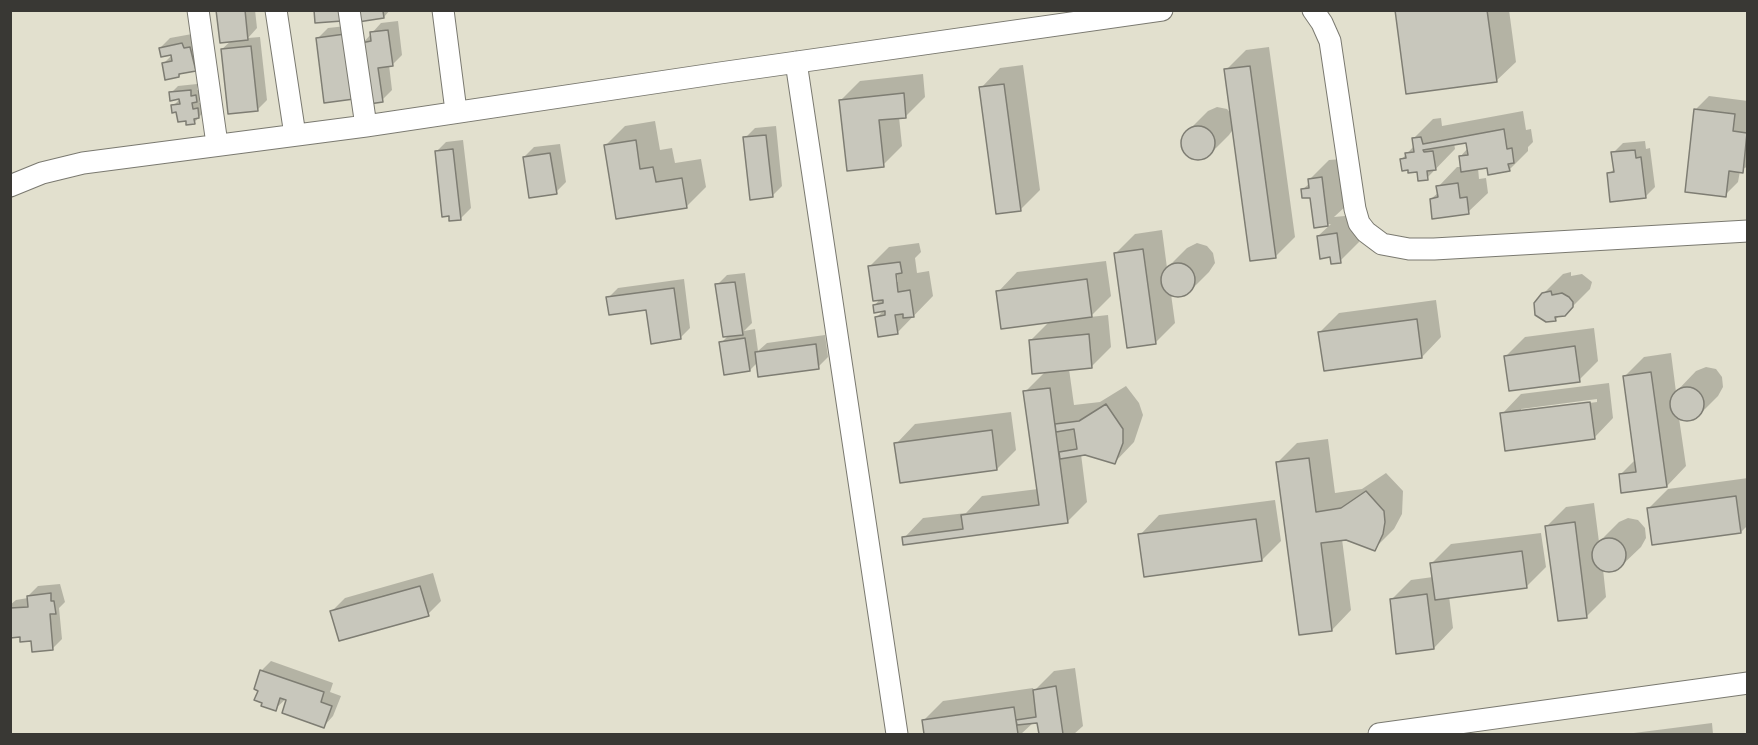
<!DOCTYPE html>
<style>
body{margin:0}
#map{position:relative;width:1758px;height:745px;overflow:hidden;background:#e9e8de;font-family:Lato,sans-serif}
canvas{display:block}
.frame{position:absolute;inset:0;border:12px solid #393834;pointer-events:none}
</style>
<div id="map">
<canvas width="1758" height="745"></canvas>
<div class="frame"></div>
</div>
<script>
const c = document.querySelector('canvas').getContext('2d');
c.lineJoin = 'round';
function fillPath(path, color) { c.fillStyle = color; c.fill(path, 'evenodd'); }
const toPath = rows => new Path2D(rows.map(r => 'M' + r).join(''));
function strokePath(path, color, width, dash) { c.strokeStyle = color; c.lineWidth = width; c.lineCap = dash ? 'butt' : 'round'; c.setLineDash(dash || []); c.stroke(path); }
fillPath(toPath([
 [11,11,1747,11,1747,734,11,734]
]), '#e2e0ce');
fillPath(toPath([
 [217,10,255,10,257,28,248,38,260,37,267,100,257,110,222,49,232,40],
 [358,10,390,10,384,17],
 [1396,10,1509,10,1516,62,1496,81],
 [398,21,402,55,392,65,389,65,392,90,382,100,363,43,381,23],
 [355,25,353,97,318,38,328,28],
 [192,34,205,59,195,69,182,72,179,76,164,63,174,53,160,48,170,38],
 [1269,47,1295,237,1276,256,1234,128,1229,135,1209,155,1200,159,1190,157,1183,150,1182,140,1188,131,1208,111,1217,107,1227,109,1232,115,1226,70,1246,50],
 [1023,65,1040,190,1020,210,981,88,1000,68],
 [923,74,925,97,906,116,899,117,902,146,883,165,841,100,860,81],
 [197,84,197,90,202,89,203,94,199,98,199,103,204,103,205,110,194,123,187,120,173,106,181,98,171,93,178,86],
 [1709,96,1748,101,1748,166,1740,171,1738,182,1725,195,1696,109],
 [1523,111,1526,130,1531,129,1533,142,1528,147,1528,151,1509,170,1488,167,1478,168,1479,179,1486,178,1488,193,1468,212,1431,199,1439,192,1438,187,1457,167,1462,167,1460,157,1468,148,1467,141,1454,143,1455,149,1427,178,1402,159,1414,146,1413,139,1433,119,1441,118,1442,126],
 [655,121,660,150,672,148,675,163,701,159,706,187,686,207,606,145,625,126],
 [776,126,782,186,772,196,745,138,755,128],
 [463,140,471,208,461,218,436,152,446,142],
 [1645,141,1646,149,1650,148,1655,187,1645,197,1609,174,1615,168,1613,153,1623,143],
 [560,144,566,182,556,192,524,157,534,147],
 [1341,159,1347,205,1334,217,1356,215,1359,242,1340,261,1332,256,1318,236,1331,224,1315,226,1311,196,1302,190,1310,183,1309,180,1329,160],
 [1162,230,1167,268,1187,248,1197,243,1207,246,1213,253,1215,263,1209,272,1189,292,1180,296,1171,294,1175,323,1155,343,1116,253,1135,234],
 [919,243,921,252,915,258,917,273,929,271,933,296,897,333,877,317,884,310,875,305,881,298,869,267,889,247],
 [896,267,898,282,895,282],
 [1106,261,1111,296,1090,317,1108,315,1111,347,1092,366,1069,369,1074,405,1100,402,1126,386,1139,403,1143,415,1134,442,1115,462,1085,453,1081,454,1087,502,1067,522,904,538,923,518,966,513,982,496,1038,489,1025,392,1046,371,1030,341,1050,321,998,292,1017,272],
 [1571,272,1571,276,1582,274,1592,282,1590,289,1564,315,1560,315,1555,320,1543,294,1563,274],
 [745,273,752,323,744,331,755,329,758,351,767,343,825,335,828,357,818,367,758,362,750,370,721,343,729,335,717,285,727,275],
 [684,279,690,328,680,338,647,309,608,298,618,288],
 [1436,300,1441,337,1422,357,1320,332,1339,313],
 [1594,328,1598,361,1579,380,1506,356,1525,337],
 [1671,353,1676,392,1696,371,1706,367,1716,369,1722,377,1723,387,1718,396,1698,416,1689,420,1679,418,1686,466,1667,486,1620,475,1636,459,1625,376,1644,357],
 [1609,383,1613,418,1594,438,1502,414,1521,394],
 [1597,399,1597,402,1521,412,1521,409],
 [1011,412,1016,450,997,469,896,444,915,424],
 [1328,439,1335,493,1362,489,1386,473,1403,491,1402,514,1394,529,1374,549,1342,539,1351,610,1332,630,1278,462,1297,443],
 [1748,478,1748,525,1741,532,1649,508,1668,489],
 [1275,500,1281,541,1262,560,1140,535,1159,515],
 [1594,503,1599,542,1619,522,1628,518,1638,520,1645,528,1646,538,1641,547,1620,567,1611,571,1603,569,1606,597,1587,616,1560,620,1547,526,1566,507],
 [1541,533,1546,567,1527,586,1449,596,1453,628,1434,648,1391,600,1411,580,1433,577,1431,564,1451,544],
 [433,573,441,601,428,614,332,611,345,598],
 [60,584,65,602,59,608,62,639,52,649,22,636,10,637,10,605,16,600,28,598,28,596,38,586],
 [271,661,333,683,330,692,341,696,333,716,324,726,290,695,275,709,260,690,261,671],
 [1075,668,1083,726,1074,734,1041,734,1039,721,1034,722,1021,734,926,734,924,720,943,701,1033,688,1034,691,1054,671],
 [1712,723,1713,734,1626,734]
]), '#0003');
const building = toPath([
 [216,10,245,10,248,40,220,43,216,10],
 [314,10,341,10,342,21,315,23,314,10],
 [357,10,385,10,383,11,384,18,358,22,357,10],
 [1395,10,1487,10,1497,82,1406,94,1395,10],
 [388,30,393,66,378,68,383,102,369,104,361,43,371,41,370,32,388,30],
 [345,34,354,99,324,103,316,38,345,34],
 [182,43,184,48,190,47,196,71,179,74,179,77,165,80,162,63,172,61,171,55,161,57,159,48,182,43],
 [251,46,258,111,228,114,221,49,251,46],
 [1250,66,1276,258,1250,261,1224,69,1250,66],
 [1004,84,1021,211,996,214,979,87,1004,84],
 [191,90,191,96,196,95,197,102,192,103,193,109,198,108,199,118,194,119,195,124,186,125,186,121,178,122,176,112,172,113,171,105,180,104,179,99,170,101,169,92,191,90],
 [904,93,906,118,879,120,884,167,847,171,839,100,904,93],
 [1694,109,1735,114,1733,131,1747,133,1743,173,1729,171,1726,197,1685,192,1694,109],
 '1181 143a17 17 0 1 1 34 0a17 17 0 1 1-34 0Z',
 [1504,129,1507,149,1512,148,1514,163,1508,164,1510,171,1488,175,1487,168,1461,172,1459,156,1468,155,1466,143,1423,150,1424,152,1433,151,1436,170,1427,171,1428,180,1418,181,1417,172,1408,173,1408,170,1402,171,1400,159,1406,158,1405,153,1414,152,1412,138,1421,137,1423,144,1504,129],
 [766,135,773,197,750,200,743,137,766,135],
 [636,140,640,169,653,167,656,182,682,178,687,208,616,219,604,145,636,140],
 [453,149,461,220,449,221,449,216,442,217,435,151,453,149],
 [1635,150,1636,158,1641,157,1646,198,1610,202,1607,173,1614,172,1611,152,1635,150],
 [550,153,557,194,529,198,523,157,550,153],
 [1322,177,1328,226,1314,228,1310,198,1302,198,1301,189,1309,188,1308,179,1322,177],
 [1458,183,1460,198,1467,197,1469,214,1432,219,1430,199,1438,197,1436,186,1458,183],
 [1337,233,1341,263,1331,264,1330,257,1320,259,1317,236,1337,233],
 [1143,249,1156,344,1127,348,1114,253,1143,249],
 [900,262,902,273,896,274,898,292,910,290,914,317,903,318,903,314,895,315,898,334,878,337,875,317,885,315,885,311,874,313,873,305,883,303,883,300,873,301,868,266,900,262],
 '1161 280a17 17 0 1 1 34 0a17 17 0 1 1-34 0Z',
 [1087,279,1092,317,1001,329,996,291,1087,279],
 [735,282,743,335,723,337,715,284,735,282],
 [674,288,681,339,651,344,646,310,609,315,606,297,674,288],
 [1551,291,1552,295,1562,293,1569,297,1573,302,1573,307,1565,316,1555,317,1556,321,1546,322,1535,315,1534,303,1542,293,1551,291],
 [1417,319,1422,358,1324,371,1318,332,1417,319],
 [1089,334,1092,368,1032,374,1029,340,1089,334],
 [745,338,750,371,724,375,719,342,745,338],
 [816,344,819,369,758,377,755,352,816,344],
 [1575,346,1580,382,1509,391,1504,356,1575,346],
 [1651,372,1667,487,1621,493,1619,474,1636,472,1623,376,1651,372],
 '1670 404a17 17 0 1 1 34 0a17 17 0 1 1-34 0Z',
 [1050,388,1068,523,903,545,902,537,963,529,961,515,1039,505,1023,391,1050,388],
 [1590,402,1595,439,1505,451,1500,413,1590,402],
 [1106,404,1123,429,1123,443,1115,464,1085,455,1060,459,1059,452,1077,449,1074,429,1056,432,1055,424,1079,421,1106,404],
 [992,430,997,470,900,483,894,443,992,430],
 [1309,458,1316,512,1341,508,1366,491,1384,511,1385,522,1383,534,1375,551,1346,540,1321,543,1332,631,1299,635,1276,462,1309,458],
 [1736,496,1741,533,1652,545,1647,508,1736,496],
 [1256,519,1262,561,1144,577,1138,534,1256,519],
 [1575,522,1587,618,1558,621,1545,526,1575,522],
 '1592 555a17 17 0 1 1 34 0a17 17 0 1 1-34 0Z',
 [1522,551,1527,588,1435,600,1430,563,1522,551],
 [420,586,429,616,339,641,330,611,420,586],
 [51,593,51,601,54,601,56,614,50,614,53,650,32,652,31,641,20,642,20,637,10,638,10,608,28,607,27,596,51,593],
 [1427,594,1434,649,1396,654,1390,599,1427,594],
 [260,670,324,692,321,702,332,706,324,728,282,713,286,700,280,698,276,711,261,706,262,703,254,700,258,691,254,689,260,670],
 [1056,686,1063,734,1039,734,1037,723,1017,725,1016,720,1036,717,1033,690,1056,686],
 [1014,707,1018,734,924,734,922,720,1014,707]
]);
fillPath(building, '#c8c7bc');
strokePath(building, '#7e7d73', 1.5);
const minor = toPath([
 [198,10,217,144],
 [276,10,295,135],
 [349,10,366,126],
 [443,10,456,111],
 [1313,10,1322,23,1330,41,1355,209,1359,223,1366,232,1382,244,1409,249,1434,249,1748,231],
 [796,62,897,734],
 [10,186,42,173,83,163,366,126,720,73,1162,10],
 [1379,734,1748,683]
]);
strokePath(minor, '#7a7970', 23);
strokePath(minor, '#fff', 21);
</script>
